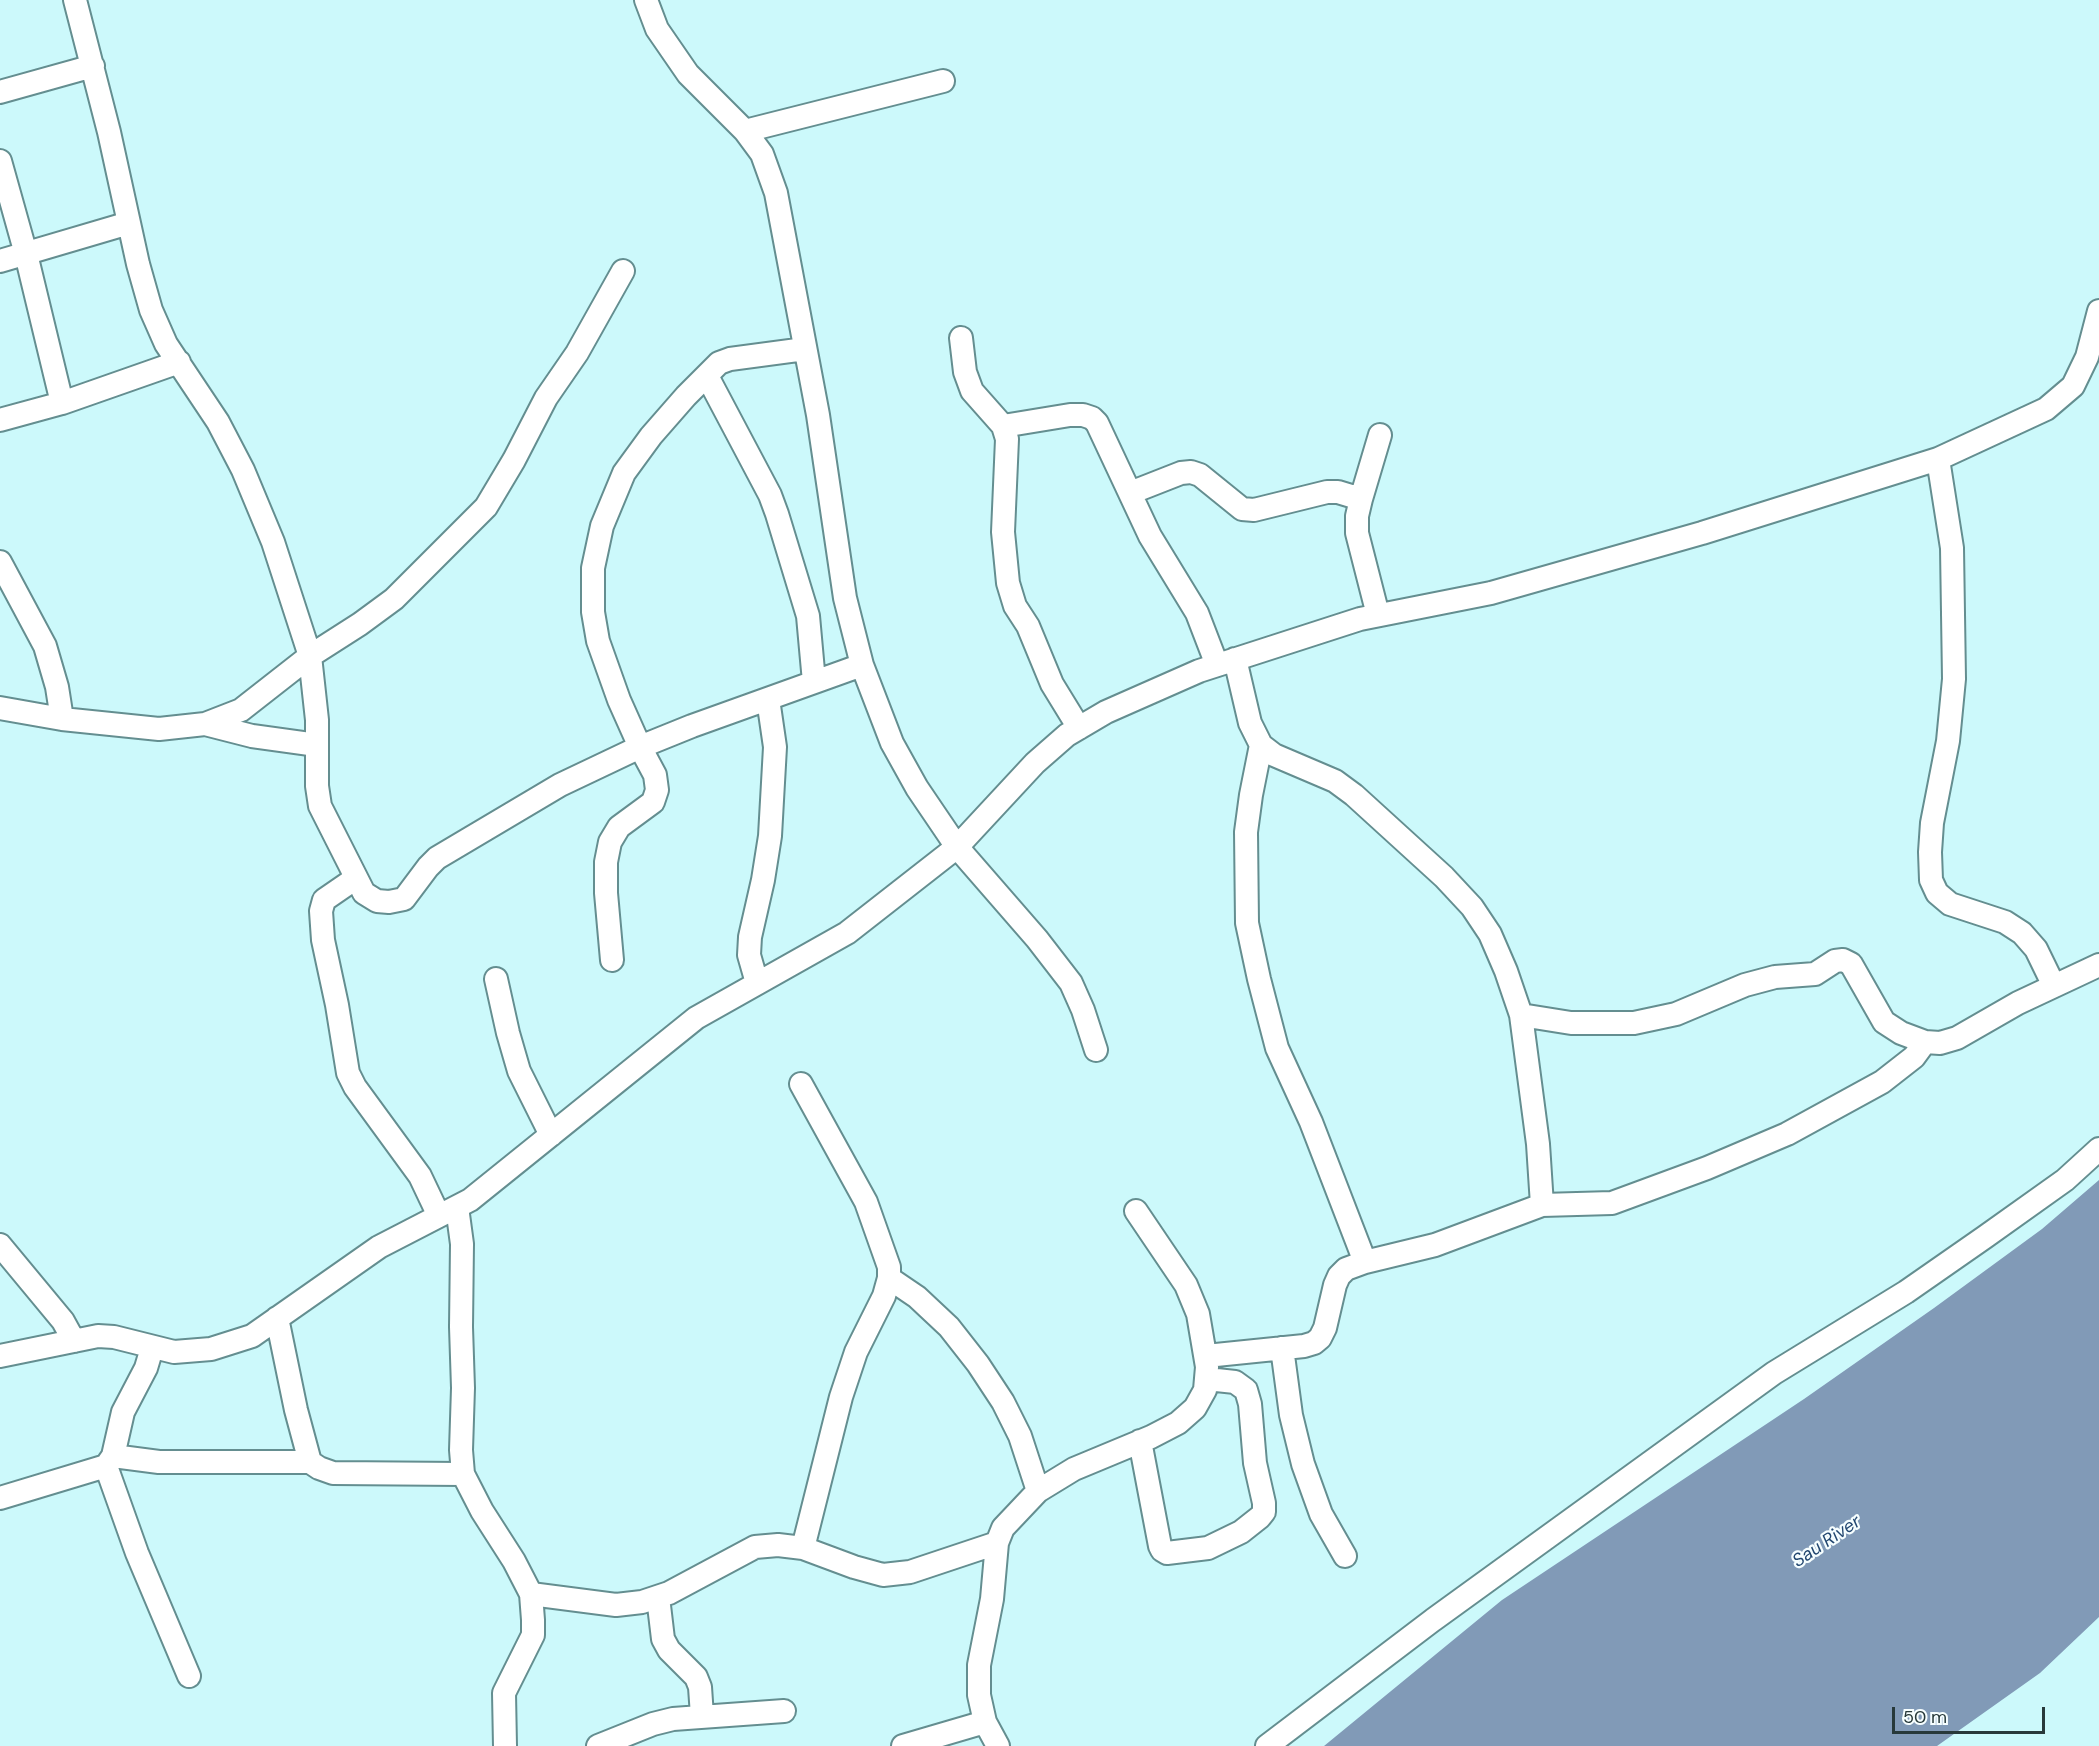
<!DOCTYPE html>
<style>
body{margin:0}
#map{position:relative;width:2099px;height:1746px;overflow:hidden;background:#ccf9fb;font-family:"DM Sans",sans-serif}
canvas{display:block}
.scale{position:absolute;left:1892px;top:1707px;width:153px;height:27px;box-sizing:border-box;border:3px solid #27393a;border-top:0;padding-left:8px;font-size:18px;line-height:21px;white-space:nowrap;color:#27393a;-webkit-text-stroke:4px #f6feff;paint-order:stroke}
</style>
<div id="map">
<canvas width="2099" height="1746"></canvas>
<div class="scale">50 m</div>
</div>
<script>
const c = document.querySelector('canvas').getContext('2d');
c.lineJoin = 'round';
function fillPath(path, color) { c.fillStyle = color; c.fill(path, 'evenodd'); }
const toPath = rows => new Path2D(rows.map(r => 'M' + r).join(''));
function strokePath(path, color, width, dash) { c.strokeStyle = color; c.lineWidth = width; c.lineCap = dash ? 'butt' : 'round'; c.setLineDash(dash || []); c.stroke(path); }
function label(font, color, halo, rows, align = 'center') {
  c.font = font + ' "DM Sans",sans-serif'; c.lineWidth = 4.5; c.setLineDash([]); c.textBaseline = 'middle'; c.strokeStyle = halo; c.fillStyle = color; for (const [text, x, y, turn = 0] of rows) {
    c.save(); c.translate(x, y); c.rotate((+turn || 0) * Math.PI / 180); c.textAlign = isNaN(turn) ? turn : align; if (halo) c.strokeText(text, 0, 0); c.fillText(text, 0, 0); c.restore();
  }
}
fillPath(toPath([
 [2099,1180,2099,1617,2040,1673,1937,1746,1324,1746,1502,1600,1804,1399,1934,1308,2042,1229]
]), '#819ab7');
const minor = toPath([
 [75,0,109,132,138,264,151,310,166,344,218,422,243,470,273,542,310,656,317,720,317,786,320,806,364,893,377,901,389,902,404,899,428,867,437,858,560,785,640,747,692,726,862,665],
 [646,0,657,29,688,74,745,131,762,154,776,193,818,415,845,598,862,665,892,743,917,788,957,847,1037,939,1071,983,1083,1010,1096,1050],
 [0,92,93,66],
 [745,131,943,81],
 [0,161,26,254,62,403],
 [0,261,129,223],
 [961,338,965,372,972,391,1003,426,1007,439,1003,532,1008,583,1015,606,1028,626,1052,684,1079,728],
 [707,376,770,495,777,514,808,616,814,682],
 [0,420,62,403,179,362],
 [1003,426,1070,415,1083,415,1092,418,1097,423,1150,536,1197,613,1217,665],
 [1938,459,1952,548,1954,679,1948,741,1932,823,1930,852,1931,880,1937,893,1950,904,2005,922,2022,933,2036,949,2054,986],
 [1130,493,1181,473,1191,472,1200,475,1242,509,1254,510,1327,492,1338,492,1361,499],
 [0,562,45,646,57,687,62,719],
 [1378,615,1357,533,1357,516,1361,499,1380,435],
 [1235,659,1250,723,1261,745,1274,755,1335,781,1354,795,1444,877,1472,907,1490,934,1506,971,1521,1015,1538,1144,1542,1205],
 [0,708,62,719,159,729,205,724,241,710,310,656,360,624,394,599,486,507,514,460,546,398,577,353,623,271],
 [205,724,252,736,317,745],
 [1261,745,1251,795,1246,832,1247,923,1259,979,1277,1048,1311,1122,1365,1262],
 [356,878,324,900,321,911,323,940,337,1005,348,1073,355,1087,420,1176,439,1216],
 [612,960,606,893,606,862,610,842,619,827,653,802,657,790,655,775,640,747,619,700,598,641,593,612,593,568,602,526,624,473,651,436,686,396,719,363,730,359,805,349],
 [496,979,508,1033,519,1071,551,1135],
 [757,983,749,955,750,937,763,880,770,836,775,747,768,699],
 [1521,1015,1571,1023,1634,1023,1676,1014,1745,985,1775,977,1815,974,1835,961,1843,960,1851,964,1884,1022,1901,1033,1925,1042,1940,1043,1957,1038,2018,1003,2099,965],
 [801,1084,866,1202,889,1267,889,1278,884,1296,856,1352,841,1397,803,1548],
 [457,1207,462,1244,461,1327,463,1388,461,1450,463,1474,482,1511,514,1561,531,1594,533,1620,533,1635,504,1693,505,1746],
 [0,1245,63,1321,74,1341],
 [889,1278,917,1297,949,1327,978,1364,1003,1402,1020,1436,1038,1491],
 [277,1318,296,1410,310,1462,319,1468,333,1473,463,1474],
 [1282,1348,1291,1415,1303,1464,1321,1514,1345,1556],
 [0,1356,98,1336,114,1337,174,1352,211,1349,252,1336,379,1247,470,1200,696,1018,847,933,957,847,1035,763,1067,735,1106,712,1199,671,1360,619,1491,593,1702,533,1938,459,2046,409,2073,386,2087,357,2099,311],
 [1206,1356,1304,1346,1314,1343,1320,1338,1325,1328,1335,1285,1339,1276,1346,1269,1365,1262,1435,1245,1542,1205,1612,1203,1707,1168,1787,1134,1882,1082,1914,1057,1925,1042],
 [1140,1441,1160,1546,1162,1550,1167,1553,1208,1548,1241,1532,1260,1517,1264,1512,1264,1503,1255,1463,1250,1404,1246,1390,1235,1382,1207,1379],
 [113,1456,159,1462,310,1462],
 [106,1466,137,1553,189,1676],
 [0,1498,106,1466,113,1456,123,1412,146,1368,152,1348],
 [531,1594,616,1605,642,1602,669,1593,755,1547,778,1545,803,1548,854,1567,883,1575,910,1572,997,1543],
 [658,1597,663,1639,669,1650,696,1677,700,1687,702,1716],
 [598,1746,653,1724,673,1719,784,1711],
 [903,1746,985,1722],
 [998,1746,985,1722,979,1695,979,1665,992,1599,997,1543,1003,1528,1038,1491,1074,1469,1151,1437,1178,1423,1195,1408,1205,1390,1207,1367,1198,1314,1186,1285,1136,1211],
 [1267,1746,1433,1620,1774,1373,1906,1292,1985,1237,2065,1180,2099,1149]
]);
strokePath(minor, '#648e90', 26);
strokePath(minor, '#fff', 22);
label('italic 18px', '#224770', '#f6feff', [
 ["Sau River",1827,1542,-34]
]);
</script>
